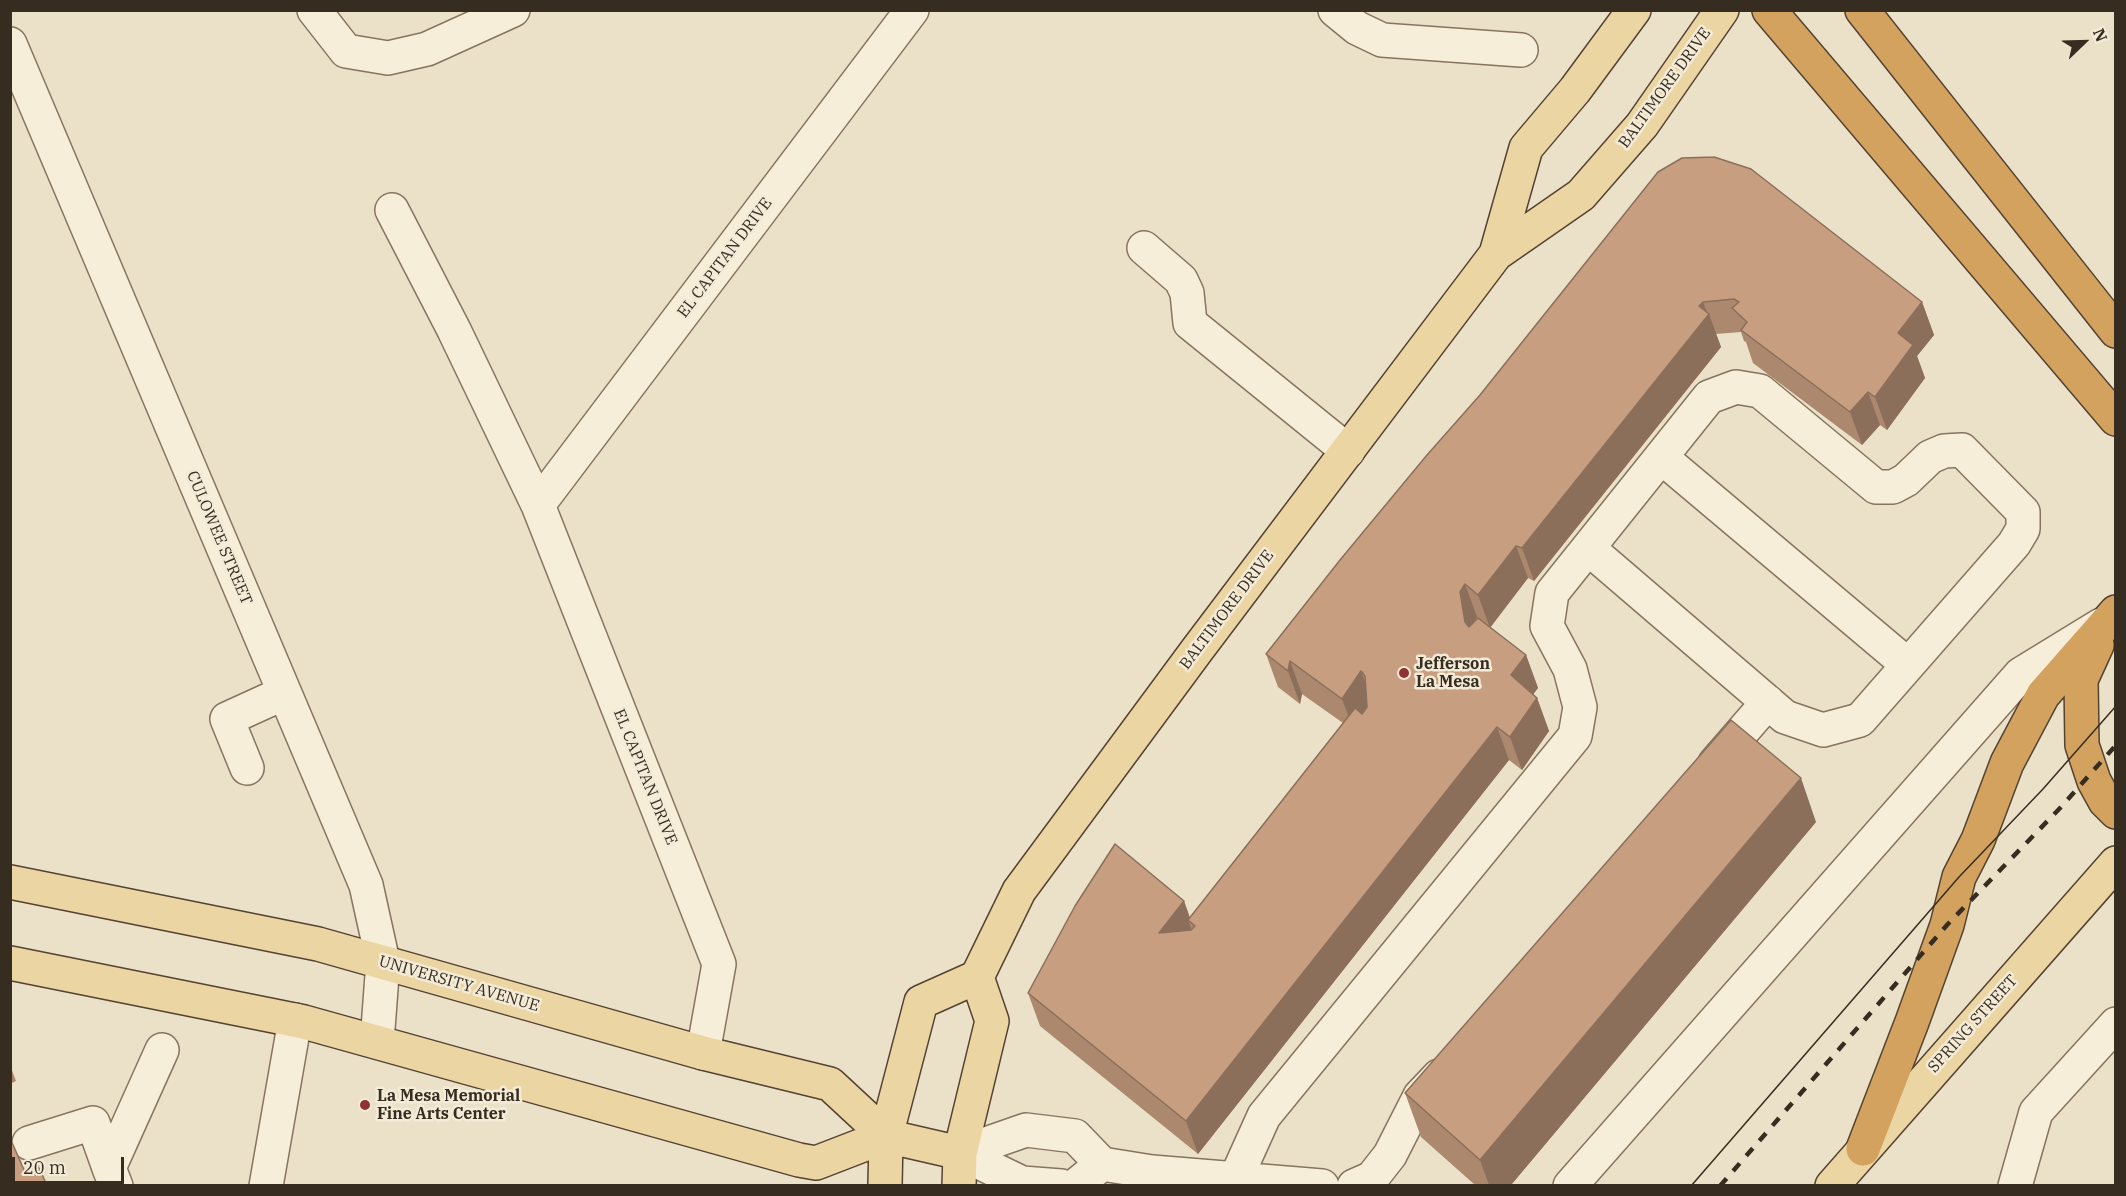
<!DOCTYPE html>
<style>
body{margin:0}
#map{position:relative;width:2126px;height:1196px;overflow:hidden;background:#ebe1c8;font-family:"IBM Plex Serif",serif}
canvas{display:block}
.frame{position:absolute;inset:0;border:12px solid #372c20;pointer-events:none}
.north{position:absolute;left:2054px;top:12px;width:60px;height:60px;-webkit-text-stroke:4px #f3ebd7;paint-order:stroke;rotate:67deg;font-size:16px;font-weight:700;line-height:24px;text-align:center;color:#372c20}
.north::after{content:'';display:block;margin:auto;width:21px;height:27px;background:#372c20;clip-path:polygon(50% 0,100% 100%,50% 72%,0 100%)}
.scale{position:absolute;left:12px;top:1157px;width:112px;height:27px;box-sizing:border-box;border:3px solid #372c20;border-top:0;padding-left:8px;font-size:18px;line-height:21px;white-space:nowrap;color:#372c20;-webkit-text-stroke:4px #f3ebd7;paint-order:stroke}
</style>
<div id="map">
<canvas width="2126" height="1196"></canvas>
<div class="frame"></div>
<div class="north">N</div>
<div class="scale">20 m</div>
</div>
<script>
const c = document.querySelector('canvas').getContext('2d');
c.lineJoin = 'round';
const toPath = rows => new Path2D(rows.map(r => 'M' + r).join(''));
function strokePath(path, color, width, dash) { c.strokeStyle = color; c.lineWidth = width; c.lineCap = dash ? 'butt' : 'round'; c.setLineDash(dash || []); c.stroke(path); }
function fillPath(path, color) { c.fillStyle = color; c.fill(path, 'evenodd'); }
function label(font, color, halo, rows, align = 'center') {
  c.font = font + ' "IBM Plex Serif",serif'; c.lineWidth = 5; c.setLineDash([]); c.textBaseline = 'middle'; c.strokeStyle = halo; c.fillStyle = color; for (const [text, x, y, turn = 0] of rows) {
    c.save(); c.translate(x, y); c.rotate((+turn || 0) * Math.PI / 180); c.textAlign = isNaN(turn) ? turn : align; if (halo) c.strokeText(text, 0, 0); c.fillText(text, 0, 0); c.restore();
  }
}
const minor = toPath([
 [314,10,346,51,388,58,427,49,513,10],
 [1335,10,1357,28,1382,40,1521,50],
 [10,44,366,885,383,962,377,1042],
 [392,210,454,330,538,505,719,964,703,1053],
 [1144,248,1181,280,1187,293,1190,323,1348,451],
 [1661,457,1908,665],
 [538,505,912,10],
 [1715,763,1768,702],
 [247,768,227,719,284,693],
 [29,1143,93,1123,109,1168],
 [960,1153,1026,1130,1075,1136,1102,1164,1075,1186],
 [960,1153,1022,1183,1061,1186],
 [1102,1164,1152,1172,1322,1186],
 [1236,1178,1264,1116,1575,736,1580,707,1570,669,1547,626,1552,593,1709,397,1736,387,1760,391,1876,487,1893,487,1906,480,1930,457,1944,451,1962,450,2023,512,2023,529,2014,544,1860,720,1823,730,1785,717,1588,548],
 [116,1186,109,1168,162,1050],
 [266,1186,295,1020],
 [1354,1186,1372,1178,1390,1155,1420,1096,1439,1076],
 [1570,1186,2021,674,2101,625],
 [2015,1186,2036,1112,2116,1024]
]);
const major = toPath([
 [1496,254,1526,148,1575,90,1634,10],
 [10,882,318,944,703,1053,830,1084,886,1136,960,1153],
 [10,963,304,1022,799,1160,816,1163,886,1136],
 [885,1186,886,1136,921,1002,977,977,1019,891,1197,650,1496,254,1581,195,1642,125,1722,10],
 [959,1186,960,1153,992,1021,977,977],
 [1832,1186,2116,863]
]);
const highway = toPath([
 [1769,10,2116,419],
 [1862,10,2116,331],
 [2097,645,2081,680,2082,745,2094,781,2105,801,2116,812],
 [1863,1149,1912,1022,1947,925,1959,877,1978,840,2007,763,2043,695,2116,612]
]);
strokePath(minor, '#86745e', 36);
strokePath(major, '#544232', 36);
strokePath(highway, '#544232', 36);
strokePath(minor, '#f7eeda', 33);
strokePath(major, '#ebd5a3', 33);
strokePath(highway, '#d4a25f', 33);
strokePath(toPath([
 [1691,1186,1959,877,2043,789,2116,706]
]), '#372c20', 1.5);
strokePath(toPath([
 [1720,1186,1947,925,2062,806,2116,745]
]), '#372c20', 4.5, [10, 10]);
fillPath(toPath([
 [1658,172,1922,302,1934,335,1917,356,1925,378,1887,430,1880,425,1862,445,1753,363,1746,342,1744,341,1741,332,1716,334,1721,347,1534,581,1528,578,1490,627,1526,655,1538,688,1533,694,1537,698,1549,731,1522,770,1509,760,1198,1154,1040,1026,1028,993,1184,901,1190,918,1343,723,1302,694,1300,704,1278,687,1266,654,1480,395],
 [1816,822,1511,1185,1475,1185,1421,1137,1405,1093],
 [10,1065,16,1081,10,1084]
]), '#ab886e');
fillPath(toPath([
 [1703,302,1708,315,1709,314,1721,347,1534,581,1522,548],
 [1922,302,1934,335,1917,356,1925,378,1887,430,1875,397,1898,333],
 [1868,392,1880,425,1862,445,1850,412],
 [1516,546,1528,578,1490,628,1478,595],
 [1465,584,1477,617,1472,624,1477,655,1465,622,1460,592],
 [1526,655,1538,688,1523,708,1511,675],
 [1290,661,1302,694,1300,704,1288,671],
 [1361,671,1373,704,1354,731,1342,699],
 [1537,698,1549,731,1522,770,1510,737],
 [1497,727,1509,760,1198,1154,1186,1121],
 [1801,778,1816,822,1511,1185,1489,1185,1480,1160],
 [1184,901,1192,924,1188,920,1194,936,1159,933]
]), '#8b6f5a');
const building = toPath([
 [1714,157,1751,169,1922,302,1898,333,1913,345,1875,397,1868,392,1850,412,1741,330,1747,322,1732,308,1739,302,1734,299,1703,302,1699,306,1709,314,1522,548,1516,546,1478,595,1465,584,1460,592,1465,622,1469,627,1478,618,1526,655,1511,675,1537,698,1510,737,1497,727,1186,1121,1028,993,1075,906,1115,844,1184,901,1159,933,1191,930,1195,926,1188,920,1355,708,1362,714,1367,707,1365,676,1361,671,1342,699,1290,661,1288,671,1266,654,1340,560,1427,455,1480,395,1658,172,1682,158,1714,157],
 [1731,720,1801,778,1480,1160,1405,1093,1731,720],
 [10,1138,25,1172,38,1166,47,1185,10,1185,10,1138]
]);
fillPath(building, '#c79e80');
strokePath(building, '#8b6f5a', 1.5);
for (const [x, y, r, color] of [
 [1404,673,6,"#913232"],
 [365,1105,6,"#913232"]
]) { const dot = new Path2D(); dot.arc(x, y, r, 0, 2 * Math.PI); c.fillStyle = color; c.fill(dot); strokePath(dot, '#f3ebd7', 2); }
label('16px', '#372c20', '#f3ebd7', [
 ["BALTIMORE DRIVE",1665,88,-54],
 ["EL CAPITAN DRIVE",725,258,-53],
 ["CULOWEE STREET",219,538,67],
 ["BALTIMORE DRIVE",1227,610,-53],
 ["EL CAPITAN DRIVE",645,777,68],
 ["UNIVERSITY AVENUE",459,984,16],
 ["SPRING STREET",1973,1024,-48]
]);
label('bold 16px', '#372c20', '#f3ebd7', [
 ["Jefferson",1416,664],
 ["La Mesa",1416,682],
 ["La Mesa Memorial",377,1096],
 ["Fine Arts Center",377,1114]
], 'left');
</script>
